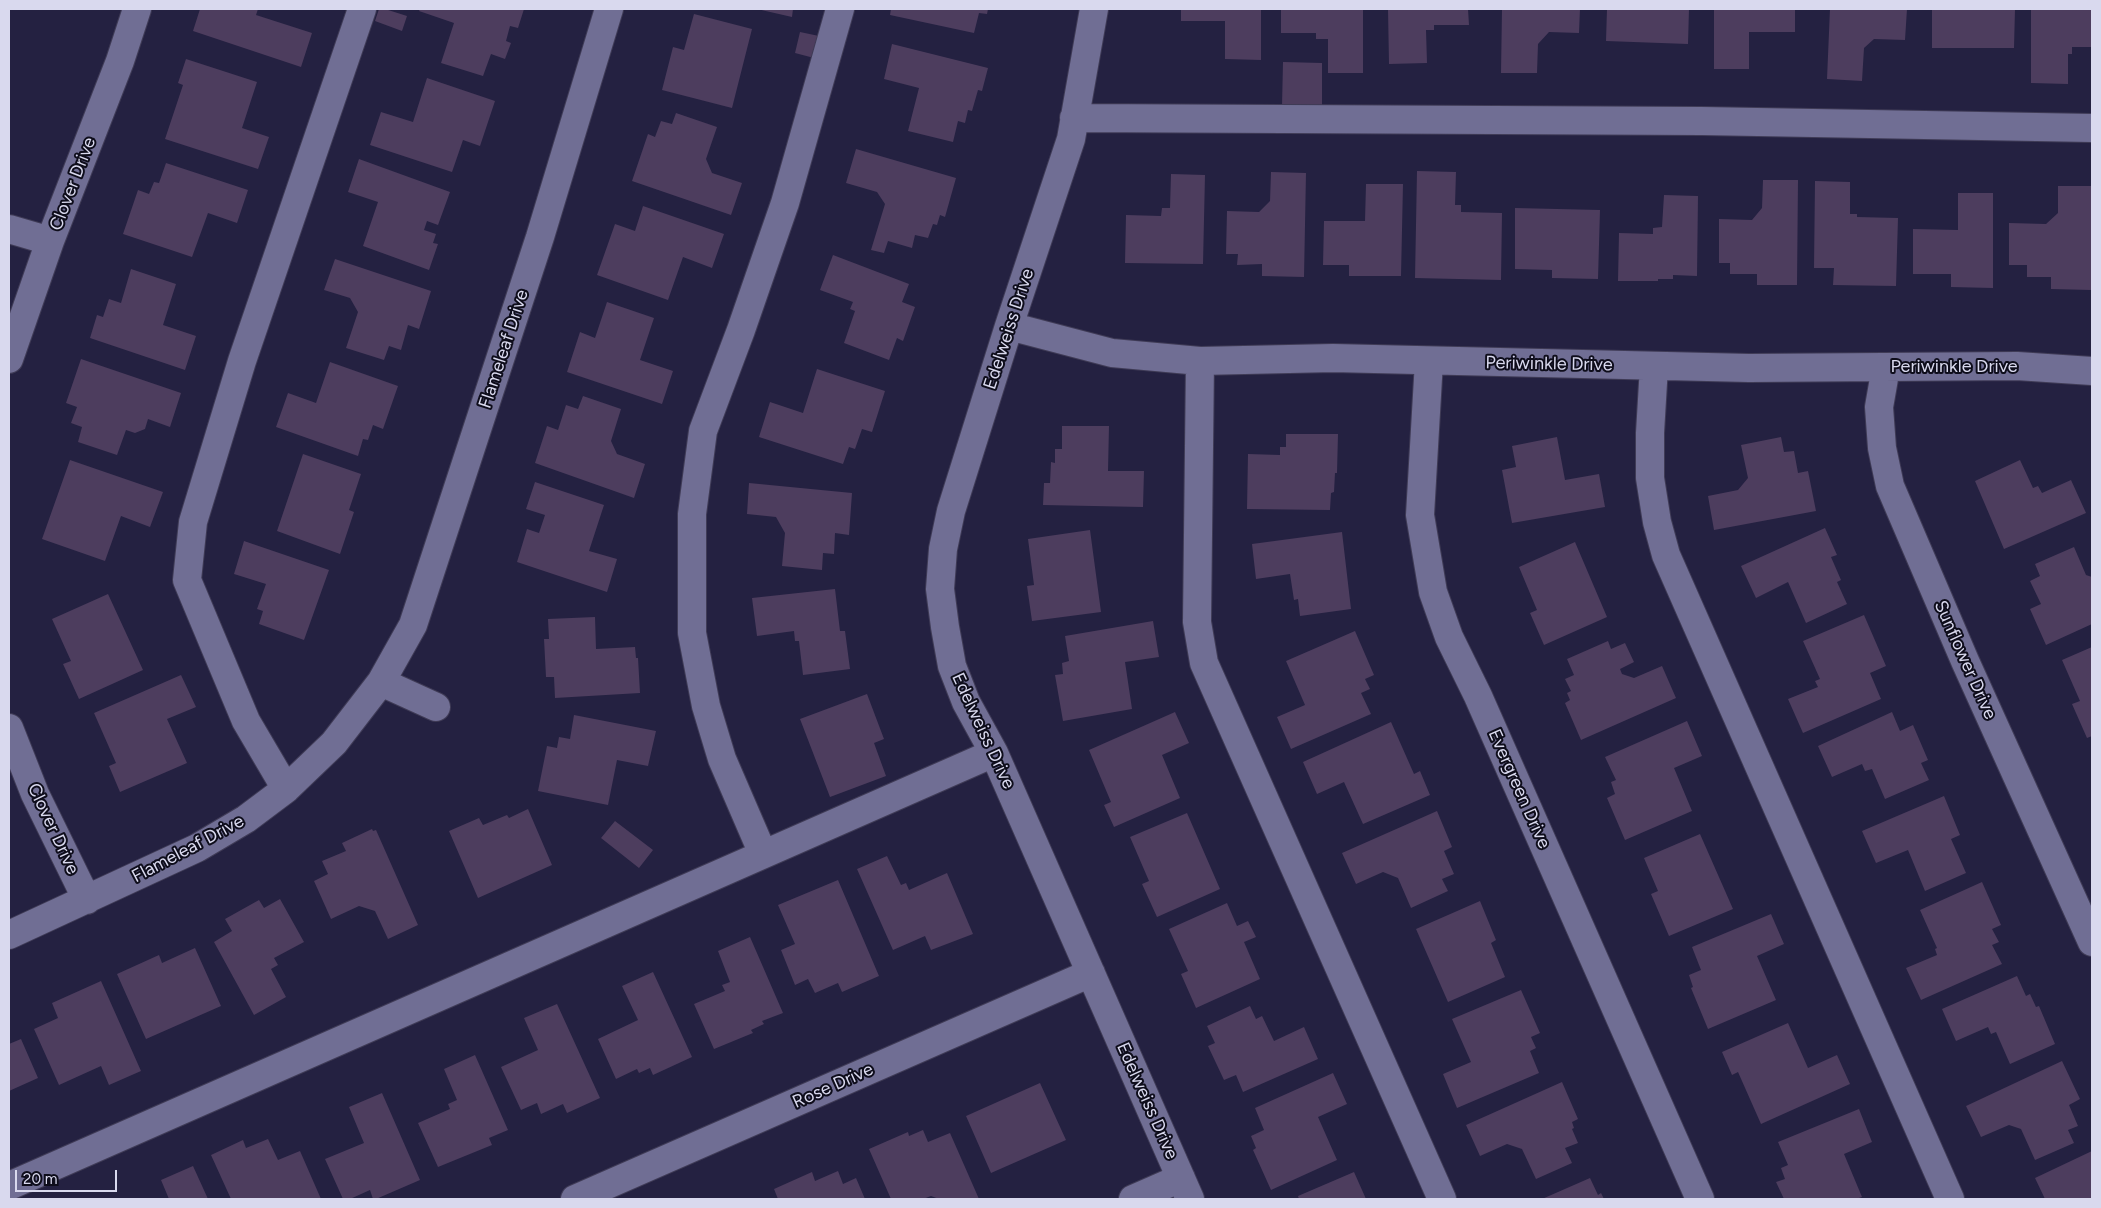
<!DOCTYPE html>
<style>
body{margin:0}
#map{position:relative;width:2101px;height:1208px;overflow:hidden;background:#242141;font-family:Figtree,sans-serif}
canvas{display:block}
.frame{position:absolute;inset:0;border:10px solid #d9d9ee;pointer-events:none}
.scale{position:absolute;left:15px;top:1170px;width:102px;height:22px;box-sizing:border-box;border:2px solid #d9d9ee;border-top:0;padding-left:6px;font-size:15px;line-height:18px;white-space:nowrap;color:#d9d9ee;-webkit-text-stroke:4px #0e0d1b;paint-order:stroke}
</style>
<div id="map">
<canvas width="2101" height="1208"></canvas>
<div class="frame"></div>
<div class="scale">20 m</div>
</div>
<script>
const c = document.querySelector('canvas').getContext('2d');
c.lineJoin = 'round';
function fillPath(path, color) { c.fillStyle = color; c.fill(path, 'evenodd'); }
const toPath = rows => new Path2D(rows.map(r => 'M' + r).join(''));
function strokePath(path, color, width, dash) { c.strokeStyle = color; c.lineWidth = width; c.lineCap = dash ? 'butt' : 'round'; c.setLineDash(dash || []); c.stroke(path); }
function label(font, color, halo, rows, align = 'center') {
  c.font = font + ' Figtree,sans-serif'; c.lineWidth = 4; c.setLineDash([]); c.textBaseline = 'middle'; c.strokeStyle = halo; c.fillStyle = color; for (const [text, x, y, turn = 0] of rows) {
    c.save(); c.translate(x, y); c.rotate((+turn || 0) * Math.PI / 180); c.textAlign = isNaN(turn) ? turn : align; if (halo) c.strokeText(text, 0, 0); c.fillText(text, 0, 0); c.restore();
  }
}
fillPath(toPath([
 [200,9,258,9,256,15,312,33,301,67,193,31],
 [379,9,385,9,407,16,402,31,375,21],
 [420,9,524,9,518,28,510,26,506,41,511,43,505,59,491,54,483,76,441,63,454,23,419,11],
 [757,9,793,9,792,17],
 [891,9,988,9,987,14,979,13,974,33,890,15],
 [1181,9,1261,9,1261,60,1225,59,1225,21,1181,21],
 [1281,9,1363,9,1363,73,1328,73,1328,39,1316,39,1316,33,1281,33],
 [1388,9,1468,9,1469,25,1434,25,1434,30,1426,30,1427,63,1389,64],
 [1502,9,1580,9,1579,33,1549,32,1538,44,1537,73,1501,73],
 [1607,9,1689,9,1688,44,1606,41],
 [1714,9,1795,9,1795,32,1749,32,1749,69,1714,69],
 [1830,9,1907,9,1905,40,1874,39,1864,48,1862,81,1827,79],
 [1932,9,2015,9,2014,48,1932,48],
 [2031,9,2092,9,2092,47,2072,47,2072,54,2068,54,2068,84,2031,83],
 [694,14,752,29,732,108,662,90,673,47,684,50],
 [800,32,819,36,814,58,795,53],
 [892,44,988,68,982,91,978,90,972,111,968,110,965,123,958,121,953,142,908,131,919,88,884,79],
 [186,59,257,82,242,128,269,137,258,169,165,139,183,85,178,83],
 [1283,62,1322,63,1322,107,1282,106],
 [427,78,495,101,480,146,463,140,452,172,370,145,381,112,413,122],
 [676,113,717,127,706,159,712,173,742,183,731,215,632,181,648,134,655,137,661,121,672,124],
 [856,149,956,178,945,217,940,215,937,225,933,224,928,238,915,235,912,248,888,241,884,253,871,250,885,204,877,192,846,183],
 [359,159,450,192,438,225,427,221,424,230,436,234,433,243,438,244,429,270,363,246,378,202,348,192],
 [166,163,248,190,237,223,208,213,192,257,123,234,138,190,149,194,154,182,159,183],
 [1417,171,1456,172,1455,205,1461,205,1461,212,1502,213,1501,280,1415,278],
 [1271,172,1306,173,1304,277,1262,276,1262,264,1237,265,1238,254,1226,254,1227,211,1259,212,1270,201],
 [1171,174,1205,175,1203,264,1125,263,1126,215,1161,216,1162,208,1170,208],
 [1763,180,1798,180,1797,285,1757,285,1757,274,1730,274,1730,263,1719,263,1719,219,1752,220,1762,208],
 [1815,181,1850,182,1850,214,1857,214,1857,217,1898,218,1896,286,1833,285,1834,268,1814,268],
 [1366,184,1403,184,1401,276,1349,276,1349,265,1323,265,1324,221,1365,221],
 [2058,186,2092,186,2091,290,2051,289,2051,277,2027,277,2027,265,2009,265,2009,223,2046,224,2058,213],
 [1958,193,1993,193,1993,288,1951,287,1951,274,1913,274,1913,229,1958,230],
 [1664,195,1698,196,1697,276,1673,275,1673,279,1658,279,1658,281,1618,281,1619,233,1653,234,1653,228,1662,227],
 [643,206,724,234,712,268,683,257,668,300,597,275,615,224,635,231],
 [1515,208,1600,210,1598,279,1552,278,1552,270,1515,269],
 [833,255,909,284,902,302,915,307,903,341,897,338,889,360,844,343,855,311,850,309,853,302,820,290],
 [335,259,431,291,419,329,408,325,401,350,389,346,384,360,346,348,358,312,350,298,324,290],
 [131,269,176,284,163,325,196,336,185,370,90,338,97,315,103,317,109,299,121,303],
 [607,302,654,318,640,360,673,371,662,404,567,372,580,332,595,338],
 [81,359,181,393,170,427,148,419,145,429,135,433,126,430,117,455,78,442,82,427,71,423,77,407,66,403],
 [330,362,398,386,383,429,373,425,368,440,363,439,358,456,276,427,288,393,316,403],
 [817,369,885,391,872,432,862,429,855,449,849,447,843,464,759,437,770,402,803,413],
 [583,396,621,409,611,441,617,454,645,464,634,498,535,463,547,426,558,430,566,405,578,409],
 [1062,426,1109,426,1108,471,1144,471,1143,507,1043,505,1044,483,1050,483,1051,462,1055,463,1055,449,1062,449],
 [1286,434,1338,434,1337,473,1335,473,1334,492,1331,493,1330,510,1247,509,1248,454,1280,455,1280,447,1286,447],
 [1557,437,1565,480,1599,474,1605,507,1512,523,1502,470,1516,467,1512,446],
 [1781,437,1784,452,1794,451,1798,473,1808,471,1816,511,1714,530,1708,496,1738,490,1748,478,1741,445],
 [303,454,361,474,349,510,354,512,340,554,277,531],
 [70,460,163,492,150,527,121,516,105,561,42,539],
 [2020,460,2033,488,2038,486,2042,493,2071,480,2086,513,2004,549,1975,481],
 [535,482,604,505,589,551,617,559,607,592,517,562,527,529,539,533,545,515,526,509],
 [749,483,852,493,849,535,835,533,834,554,823,553,822,570,782,566,785,533,776,517,747,514],
 [1825,528,1837,555,1831,557,1841,580,1837,582,1847,604,1806,623,1788,582,1756,598,1741,566],
 [1090,530,1101,612,1032,621,1027,586,1034,585,1028,539],
 [1342,532,1351,609,1300,616,1298,599,1294,600,1290,574,1256,579,1252,544],
 [244,541,329,570,304,640,259,624,263,611,257,609,266,584,234,574],
 [1575,542,1607,617,1544,645,1530,613,1537,610,1519,567],
 [2074,547,2086,575,2092,577,2092,624,2046,645,2030,609,2041,604,2030,581,2040,576,2035,564],
 [835,589,840,631,845,631,850,669,803,675,799,641,795,641,794,631,757,636,752,598],
 [108,594,143,670,79,699,63,664,71,661,52,619],
 [1864,615,1886,666,1870,673,1881,699,1803,733,1788,699,1818,687,1815,681,1820,679,1803,641],
 [595,617,596,649,635,647,636,658,638,658,640,693,555,698,554,677,546,677,544,639,549,639,548,619],
 [1153,621,1159,657,1125,662,1132,709,1063,721,1055,675,1063,674,1062,663,1069,661,1065,636],
 [1355,631,1374,675,1365,679,1370,689,1361,693,1371,714,1291,749,1277,717,1305,705,1286,661],
 [1608,641,1611,649,1625,643,1634,662,1620,669,1622,674,1634,678,1662,666,1676,698,1581,740,1565,703,1570,700,1567,693,1571,691,1565,679,1574,675,1567,659],
 [2092,647,2092,736,2087,738,2072,704,2080,701,2062,660],
 [181,675,196,707,167,719,187,763,120,792,109,766,116,763,94,713],
 [867,694,884,739,874,743,886,776,830,797,800,719],
 [1175,712,1189,743,1162,755,1180,798,1114,827,1104,805,1111,802,1089,750],
 [1892,712,1900,731,1913,725,1928,760,1921,763,1929,780,1885,799,1872,769,1865,771,1862,764,1832,777,1818,746],
 [574,715,656,731,648,766,617,760,608,805,538,791,547,746,557,748,559,737,570,739],
 [1687,721,1702,756,1674,768,1692,811,1625,840,1607,798,1615,794,1611,782,1616,780,1605,757],
 [1391,722,1414,774,1420,771,1430,795,1363,824,1344,782,1317,794,1303,762],
 [1944,796,1960,835,1951,839,1966,873,1925,891,1908,850,1876,863,1862,831],
 [528,809,552,865,478,898,449,831,479,818,483,825,507,815,509,818],
 [1437,811,1452,847,1444,851,1454,874,1442,879,1448,891,1411,908,1398,878,1383,872,1356,884,1342,853],
 [1187,813,1220,889,1157,917,1142,884,1149,881,1130,837],
 [615,821,653,850,639,868,601,838],
 [372,829,373,831,376,830,418,925,388,939,375,911,359,906,331,919,314,881,328,874,322,861,346,851,342,843],
 [1700,834,1733,909,1669,936,1651,894,1658,891,1644,858],
 [887,856,901,885,906,883,909,890,947,873,973,934,931,950,925,936,893,950,857,869],
 [838,880,879,976,842,992,838,983,815,993,808,979,795,985,781,950,795,944,778,905],
 [1982,882,2001,925,1992,929,1999,942,1992,945,2002,964,1921,1000,1906,968,1937,955,1935,949,1937,948,1920,910],
 [280,899,304,942,274,958,278,965,271,969,286,997,254,1015,214,942,232,931,225,919,259,900,264,908],
 [1480,901,1496,940,1491,943,1505,977,1448,1002,1416,929],
 [1227,903,1237,926,1248,921,1256,937,1244,942,1260,979,1196,1008,1181,974,1188,971,1169,929],
 [1771,914,1784,944,1757,956,1776,1000,1708,1029,1691,988,1693,987,1689,975,1701,970,1692,947],
 [750,937,783,1013,762,1021,764,1024,751,1030,753,1033,714,1049,694,1004,725,991,722,985,730,982,718,951],
 [195,948,221,1006,146,1039,117,974,159,955,162,963],
 [653,972,692,1057,653,1075,650,1068,639,1073,637,1069,616,1079,598,1039,638,1020,622,986],
 [2017,976,2026,996,2030,994,2036,1007,2039,1006,2055,1044,2010,1064,1996,1032,1991,1034,1988,1027,1956,1041,1942,1009],
 [101,981,141,1071,109,1085,101,1066,59,1085,34,1029,58,1018,52,1003],
 [1521,990,1540,1033,1531,1037,1536,1048,1530,1051,1539,1073,1457,1108,1443,1074,1471,1062,1452,1019],
 [557,1004,600,1098,567,1113,563,1104,541,1114,537,1103,521,1110,501,1067,538,1050,524,1018],
 [1250,1006,1256,1019,1262,1016,1274,1041,1304,1027,1318,1059,1243,1092,1236,1075,1224,1080,1208,1046,1215,1043,1207,1026],
 [1788,1023,1808,1068,1837,1055,1850,1084,1761,1124,1738,1072,1732,1075,1722,1052],
 [21,1039,38,1078,9,1091,9,1044],
 [475,1055,508,1130,489,1138,492,1145,438,1167,418,1123,450,1109,448,1104,457,1100,444,1069],
 [2062,1061,2080,1099,2069,1105,2078,1126,2068,1130,2074,1143,2035,1160,2021,1129,2009,1125,1981,1137,1966,1106],
 [1333,1073,1347,1104,1318,1117,1337,1160,1271,1190,1253,1150,1256,1148,1251,1136,1264,1130,1255,1108],
 [1562,1082,1578,1119,1572,1122,1574,1128,1572,1129,1578,1143,1565,1148,1572,1163,1536,1179,1522,1149,1507,1144,1480,1156,1466,1125],
 [1040,1083,1066,1140,991,1173,966,1116],
 [382,1093,420,1180,376,1199,373,1199,370,1190,350,1199,343,1199,325,1159,364,1143,349,1107],
 [1859,1109,1872,1142,1844,1154,1862,1197,1856,1199,1784,1199,1776,1182,1785,1179,1781,1168,1788,1165,1778,1142],
 [923,1130,928,1142,950,1133,979,1199,939,1199,931,1196,923,1199,891,1199,869,1149,908,1132,909,1136],
 [268,1139,278,1160,300,1151,321,1199,231,1199,211,1155,243,1140,246,1148],
 [2092,1151,2092,1199,2045,1199,2035,1178],
 [193,1166,208,1199,169,1199,161,1180],
 [838,1171,843,1184,856,1178,865,1199,778,1199,774,1189,812,1172,815,1181],
 [1354,1172,1366,1199,1299,1199,1298,1196],
 [1590,1178,1598,1195,1601,1193,1604,1199,1542,1199]
]), '#4d3d5e');
const minor = toPath([
 [1094,9,1071,139,1009,326,951,511,943,549,940,589,945,627,952,666,966,702,994,753,1190,1199],
 [1074,118,1702,121,2092,128],
 [9,229,50,241],
 [1009,326,1112,353,1200,361,1333,358,1749,368,2017,366,2092,371],
 [9,359,50,241,120,61,137,9],
 [1200,361,1197,622,1204,663,1442,1199],
 [1429,361,1420,515,1433,592,1449,637,1478,696,1700,1199],
 [1654,366,1650,433,1650,478,1657,522,1666,555,1950,1199],
 [1886,367,1879,407,1882,448,1890,486,1965,661,2092,942],
 [381,682,436,707],
 [9,728,35,794,87,900],
 [286,789,246,721,187,580,193,522,242,361,362,9],
 [763,854,722,759,706,706,692,633,692,514,703,431,741,330,785,203,840,9],
 [9,935,197,848,246,819,286,789,334,743,381,682,413,625,540,237,609,9],
 [9,1186,994,753],
 [575,1199,1091,973],
 [1133,1199,1181,1178]
]);
strokePath(minor, '#3f3b56', 30);
strokePath(minor, '#706e94', 28);
label('18px', '#d9d9ee', '#0e0d1b', [
 ["Clover Drive",73,184,-69],
 ["Edelweiss Drive",1009,329,-72],
 ["Flameleaf Drive",504,349,-72],
 ["Periwinkle Drive",1549,364,1],
 ["Periwinkle Drive",1954,367],
 ["Sunflower Drive",1965,660,66],
 ["Edelweiss Drive",983,731,65],
 ["Evergreen Drive",1519,789,66],
 ["Clover Drive",53,829,65],
 ["Flameleaf Drive",188,849,-28],
 ["Rose Drive",833,1086,-24],
 ["Edelweiss Drive",1147,1101,66]
]);
</script>
